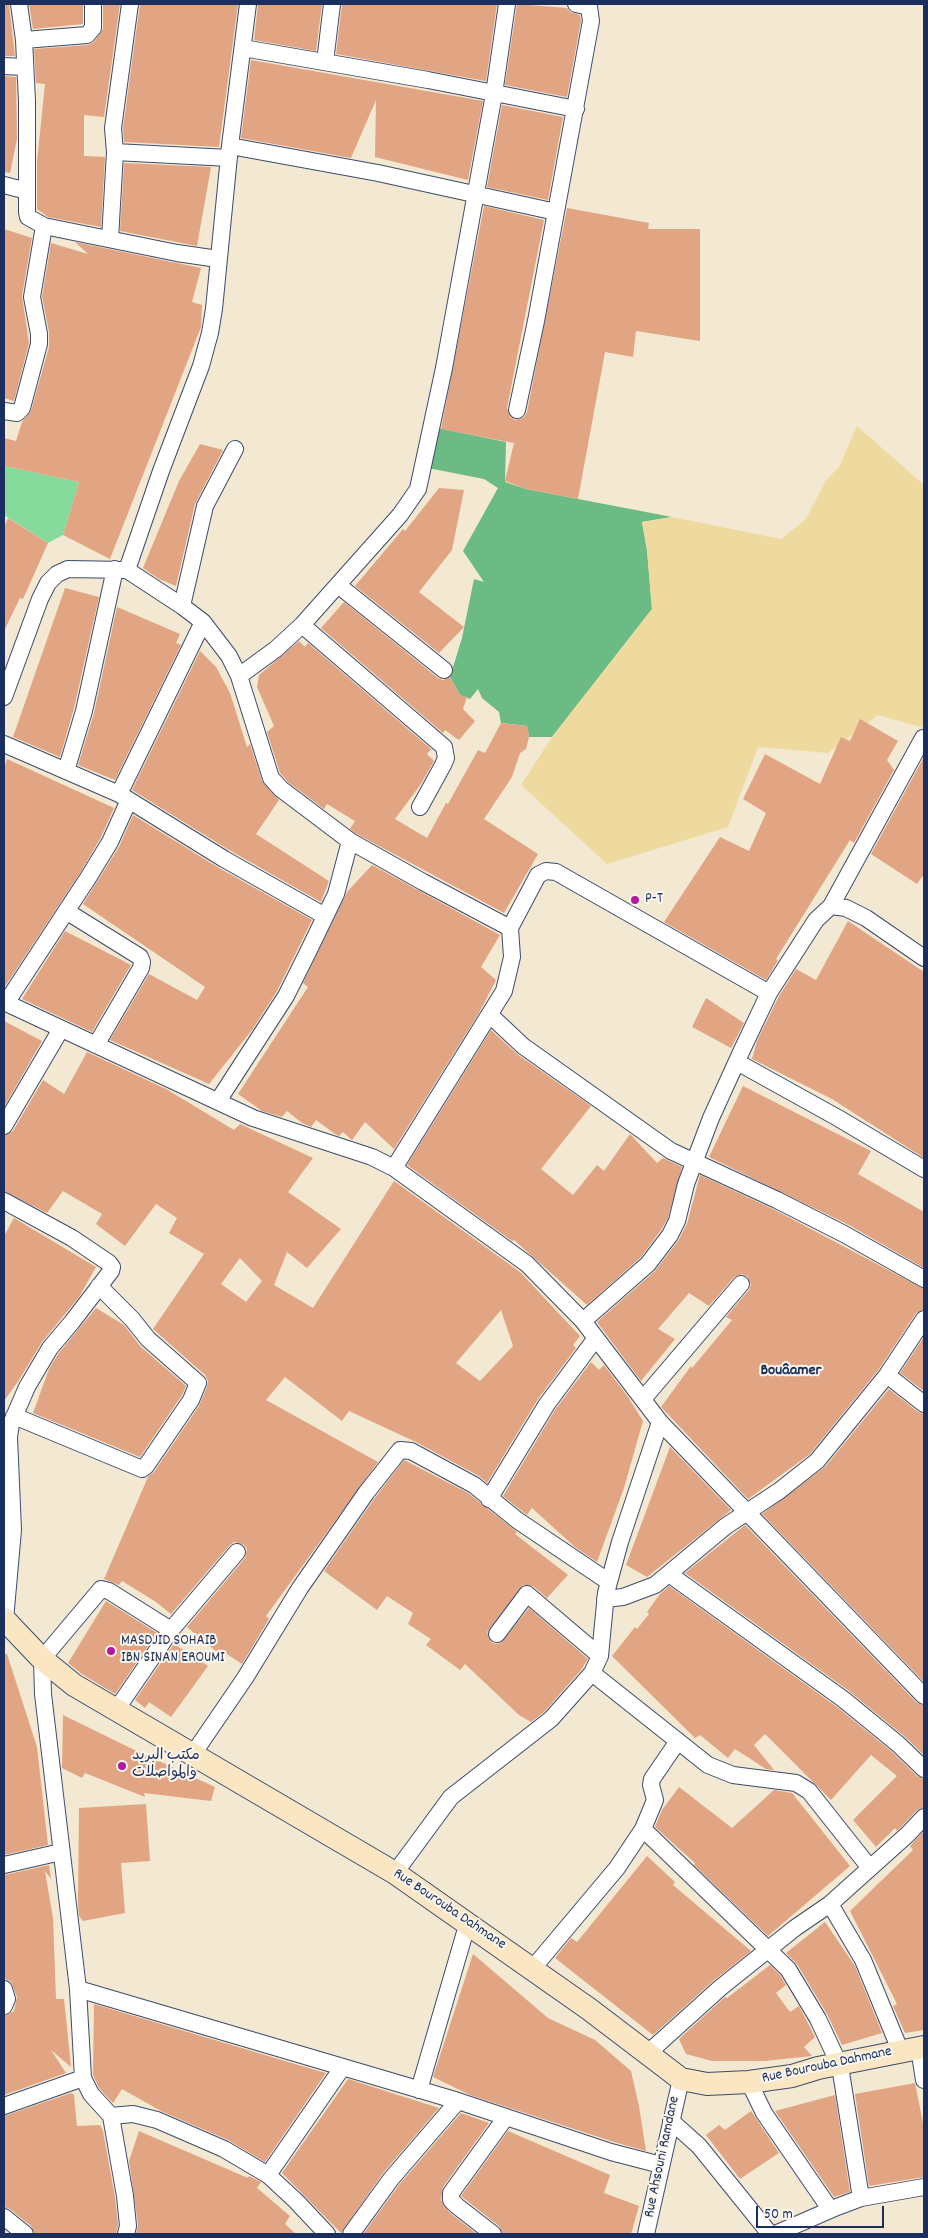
<!DOCTYPE html>
<meta charset="utf-8">
<style>
body{margin:0}
#map{position:relative;width:928px;height:2238px;overflow:hidden;background:#f3e8d1;font-family:Dekko,sans-serif}
canvas{display:block}
.frame{position:absolute;inset:0;border:5px solid #1b2f5e;pointer-events:none}
.scale{position:absolute;left:756px;top:2206px;width:128px;height:22px;box-sizing:border-box;border:2px solid #1b2f5e;border-top:0;padding-left:6px;font-size:15px;line-height:18px;white-space:nowrap;color:#1b2f5e;-webkit-text-stroke:4px #fbf7ec;paint-order:stroke}
</style>
<div id="map">
<canvas width="928" height="2238"></canvas>
<div class="frame"></div>
<div class="scale">50 m</div>
</div>
<script>
const c = document.querySelector('canvas').getContext('2d');
c.lineJoin = 'round';
function fillPath(path, color) { c.fillStyle = color; c.fill(path, 'evenodd'); }
const toPath = rows => new Path2D(rows.map(r => 'M' + r).join(''));
function strokePath(path, color, width, dash) { c.strokeStyle = color; c.lineWidth = width; c.lineCap = dash ? 'butt' : 'round'; c.setLineDash(dash || []); c.stroke(path); }
function label(font, color, halo, rows, align = 'center') {
  c.font = font + ' Dekko,"Playpen Sans Arabic",sans-serif'; c.lineWidth = 4; c.setLineDash([]); c.textBaseline = 'middle'; c.strokeStyle = halo; c.fillStyle = color; for (const [text, x, y, turn = 0] of rows) {
    c.save(); c.translate(x, y); c.rotate((+turn || 0) * Math.PI / 180); c.textAlign = isNaN(turn) ? turn : align; if (halo) c.strokeText(text, 0, 0); c.fillText(text, 0, 0); c.restore();
  }
}
fillPath(toPath([
 [4,466,79,482,63,535,48,543,4,515]
]), '#86da9c');
fillPath(toPath([
 [438,428,506,442,505,482,526,489,672,517,642,522,647,550,652,609,552,737,529,737,527,726,501,723,499,712,482,698,478,689,470,699,460,695,450,677,462,638,474,579,484,582,463,551,498,488,484,479,428,468]
]), '#6cba84');
fillPath(toPath([
 [857,426,924,485,924,728,878,715,828,753,758,747,728,827,607,864,521,785,552,737,652,609,647,550,642,522,672,517,781,539,806,519,826,480,839,467]
]), '#eeda9e');
fillPath(toPath([
 [4,4,9,4,15,56,4,56],
 [29,4,83,4,83,24,33,29],
 [103,4,120,4,104,117,84,115,84,156,105,157,101,227,48,217,37,209,37,162,45,84,36,83,34,49,88,45,94,42,103,29],
 [140,4,238,4,219,147,124,142,123,128],
 [258,4,322,4,316,51,254,40],
 [342,4,497,4,486,81,336,54],
 [517,4,567,8,570,12,580,15,581,21,567,97,505,85],
 [251,60,483,101,468,180,375,157,376,100,351,158,241,138],
 [4,76,16,77,17,139,10,173,4,172],
 [502,105,563,117,548,200,487,187],
 [124,163,211,167,197,246,120,231],
 [484,206,544,220,507,408,510,417,515,420,524,417,527,412,567,208,649,223,648,229,700,229,700,341,636,331,633,357,605,352,578,499,526,489,505,481,514,443,441,429],
 [4,229,32,238,22,296,29,343,14,401,4,398],
 [75,242,201,268,192,302,202,305,201,327,110,559,63,535,79,482,4,466,4,438,16,441,22,422,31,411,49,347,49,332,42,297,51,243,88,254],
 [200,444,223,450,195,504,176,586,159,579,143,568,179,481],
 [439,488,464,490,452,550,419,592,464,627,439,653,355,586,403,529,405,531],
 [8,518,48,543,23,599,20,598,4,631,4,527],
 [65,588,99,597,74,708,60,757,13,737],
 [344,602,438,678,443,680,450,677,460,695,467,697,463,709,475,721,459,740,445,730,443,733,321,628],
 [117,607,180,634,176,643,181,645,115,780,78,765,94,713],
 [299,641,305,647,308,643,431,749,427,754,434,761,421,784,395,819,427,838,446,803,448,804,478,750,485,753,501,723,527,726,529,737,526,749,520,753,512,777,484,819,538,854,504,913,355,833,350,829,355,821,327,804,324,809,288,782,280,773,267,732,274,726,257,687,259,675],
 [200,651,216,667,230,693,247,747,250,744,262,781,279,800,256,834,329,881,321,902,229,850,132,790],
 [860,719,898,741,887,760,894,770,854,843,850,840,776,959,778,960,766,980,664,922,720,837,749,851,766,813,743,799,765,754,820,784,841,737,850,741],
 [924,757,924,874,917,884,871,854],
 [7,759,114,808,101,837,80,873,4,988,4,769],
 [133,815,219,868,312,920,277,991,252,1030,209,1084,110,1040,149,974,197,1000,205,987,83,904,119,847],
 [372,865,500,935,481,967,496,980,479,1013,394,1149,365,1122,352,1140,343,1132,339,1136,335,1134,316,1120,311,1127,302,1123,287,1111,282,1117,262,1111,238,1094,308,987,303,983,347,892],
 [848,921,924,972,924,1158,832,1099,752,1059,757,1041,778,998,796,969,816,980],
 [65,931,131,965,92,1032,22,999],
 [706,998,744,1023,731,1048,692,1027],
 [4,1021,42,1041,4,1107],
 [491,1030,517,1054,591,1106,541,1169,573,1195,597,1165,604,1171,630,1134,657,1163,663,1158,682,1167,668,1218,661,1230,641,1257,587,1305,514,1240,512,1241,407,1165],
 [87,1052,166,1089,234,1130,240,1124,313,1158,288,1192,341,1229,307,1268,287,1252,274,1285,313,1308,394,1181,520,1272,580,1336,573,1345,576,1348,538,1399,487,1483,479,1476,416,1442,349,1411,342,1421,285,1377,266,1400,378,1462,266,1616,269,1619,242,1664,219,1649,217,1652,187,1627,245,1558,247,1549,243,1544,234,1542,229,1546,171,1614,156,1602,122,1581,119,1585,104,1579,148,1477,154,1472,199,1406,207,1387,208,1381,205,1375,153,1329,204,1254,169,1233,177,1218,156,1204,125,1246,96,1224,102,1214,63,1191,47,1213,4,1191,4,1136,13,1131,43,1080,64,1094],
 [240,1258,262,1281,246,1302,221,1284],
 [501,1310,513,1346,480,1381,456,1363],
 [743,1086,871,1151,858,1174,924,1212,924,1268,849,1225,709,1157],
 [700,1175,773,1209,924,1289,924,1309,916,1313,879,1369,810,1454,748,1499,661,1407,691,1366,692,1368,732,1320,726,1317,749,1290,751,1285,748,1277,742,1274,734,1277,709,1306,689,1293,658,1329,675,1339,641,1381,597,1322,655,1271,678,1241,687,1224],
 [14,1218,96,1267,79,1297,42,1342,19,1380,4,1401,4,1236],
 [96,1308,124,1325,141,1347,186,1386,182,1395,140,1457,33,1413,49,1369,58,1354],
 [924,1337,924,1391,900,1373],
 [591,1362,599,1370,604,1365,628,1397,643,1421,624,1488,597,1562,575,1547,532,1508,527,1515,503,1496,555,1410],
 [889,1389,918,1412,924,1414,924,1682,762,1514,825,1467],
 [670,1447,731,1510,647,1577,626,1565],
 [404,1460,468,1493,517,1532,515,1534,568,1575,547,1598,533,1586,523,1585,487,1632,491,1642,495,1644,501,1643,529,1608,588,1659,581,1670,544,1712,531,1722,519,1715,465,1664,460,1670,426,1645,431,1639,408,1624,413,1613,387,1596,377,1610,324,1571,374,1499],
 [745,1525,917,1703,924,1706,924,1755,904,1736,849,1691,685,1573],
 [669,1586,837,1707,891,1751,917,1776,924,1779,924,1807,917,1810,901,1827,897,1831,895,1828,876,1847,853,1820,897,1776,871,1755,831,1800,765,1734,754,1745,774,1770,766,1769,735,1749,728,1758,700,1735,695,1738,612,1656,635,1627,637,1629,649,1614,647,1612,660,1594],
 [106,1601,157,1633,115,1694,82,1674,68,1663],
 [174,1644,208,1666,171,1717,149,1702,145,1708,135,1700],
 [4,1654,7,1654,37,1747,48,1845,4,1855],
 [63,1715,159,1762,159,1761,215,1787,211,1801,144,1793,145,1797,85,1773,82,1778,62,1768],
 [679,1787,732,1828,774,1790,792,1793,850,1866,768,1936,694,1865,695,1863,655,1827,662,1810],
 [146,1804,150,1861,121,1863,125,1913,83,1921,79,1916,78,1902,79,1808],
 [924,1831,924,2030,905,2033,893,2006,897,2004,850,1911,913,1850,910,1846],
 [647,1856,675,1882,673,1885,751,1951,713,1981,653,2035,555,1958,571,1938,577,1942],
 [49,1865,51,1879,45,1871,53,1918,56,1999,64,1999,71,2067,51,2050,66,2073,4,2095,4,2016,14,2011,17,1997,11,1982,4,1978,4,1875],
 [825,1922,855,1966,882,2033,842,2045,827,2014,797,1964,786,1953],
 [473,1954,548,2018,595,2040,631,2071,639,2106,646,2151,614,2142,470,2095,433,2077],
 [770,1965,780,1975,786,1985,776,1993,790,2012,799,2006,815,2037,804,2047,812,2056,765,2061,712,2061,686,2054,679,2039,725,1997,727,1998],
 [94,2004,295,2064,326,2073,265,2162,228,2140,161,2111,122,2089,113,2103,110,2100,99,2088,93,2075],
 [348,2079,439,2108,383,2173,341,2233,282,2173],
 [915,2083,924,2128,924,2177,869,2186,855,2094],
 [71,2093,74,2095,77,2126,100,2125,103,2131,115,2197,118,2225,116,2234,35,2234,31,2226,10,2209,4,2207,4,2116],
 [835,2095,850,2192,834,2197,775,2111],
 [751,2111,779,2153,740,2179,706,2135,719,2125,725,2130],
 [461,2113,489,2123,443,2187,441,2200,450,2213,477,2234,363,2234,399,2185],
 [139,2131,248,2178,249,2176,261,2182,257,2188,290,2216,285,2224,296,2234,136,2234,138,2225,129,2161],
 [508,2131,610,2175,604,2193,639,2206,631,2234,503,2234,499,2226,461,2196]
]), '#e1a584');
const street = toPath([
 [19,4,24,40,27,101,27,212,28,217,44,226,177,253,218,259],
 [24,40,87,35,93,28,93,4],
 [243,48,428,80,576,109],
 [325,62,332,4],
 [4,66,25,67],
 [230,146,378,173,556,212],
 [115,152,229,158],
 [4,185,27,191],
 [110,239,115,152,113,128,130,4],
 [517,410,536,321,591,21,589,7,576,4],
 [4,411,17,413,22,408,39,344,39,334,32,297,44,226],
 [127,570,182,606,203,622,229,656,239,676,271,778,281,789,350,841,336,894,307,954,286,996,218,1101],
 [338,585,444,670],
 [182,606,205,506,235,449],
 [302,625,444,747,446,758,443,765,420,807],
 [239,676,276,649,302,625,400,515,418,489,444,368,494,94,507,4],
 [4,697,40,599,48,583,57,574,68,569,127,570,161,471,201,366,210,333,214,309,230,146,248,4],
 [4,744,119,794,224,859,325,916],
 [66,771,84,711,115,569],
 [119,794,203,622],
 [350,841,423,882,510,928],
 [831,906,923,738],
 [66,911,140,957,142,962,141,968,96,1045],
 [4,1002,253,1118,372,1157,394,1168,527,1264,583,1321,660,1422,620,1542,606,1593,600,1656,592,1673,551,1719,451,1797,395,1873],
 [6,1003,88,878,110,842,129,800],
 [490,1015,523,1046,671,1151,777,1200,844,1234,924,1279],
 [737,1062,838,1118,924,1169],
 [4,1126,61,1029],
 [394,1168,504,991,512,957,510,928,538,875,546,871,556,872,769,993],
 [4,1201,72,1238,109,1263,112,1267,111,1271,72,1322,50,1348,27,1387,11,1424,9,1437,13,1530,5,1620],
 [583,1321,648,1264,670,1235,677,1221,686,1184,711,1118,742,1050,769,993,816,920,831,906,846,908,866,918,924,958],
 [887,1375,924,1404],
 [643,1399,741,1284],
 [14,1416,142,1469,146,1466,191,1400,198,1383,148,1339,132,1319,99,1286],
 [660,1422,924,1696],
 [489,1499,547,1404,596,1338],
 [669,1574,843,1699,898,1744,924,1769],
 [605,1599,623,1597,655,1585,726,1526,779,1491,817,1461,887,1375,924,1319],
 [171,1630,109,1591,101,1589,42,1659,43,1694,78,1989,83,2078,91,2094,111,2116,133,2114,157,2120,224,2149,268,2175,296,2201,327,2234],
 [497,1634,527,1594,600,1656],
 [592,1673,708,1765,733,1775,796,1783,809,1791,870,1868],
 [116,1710,171,1630,237,1552],
 [193,1754,245,1678,300,1588,366,1493,400,1450,411,1451,474,1485,517,1520,609,1582],
 [643,1829,655,1800,651,1785,652,1779,678,1741],
 [4,1865,61,1852],
 [830,1904,863,1960,900,2050],
 [533,1968,617,1868,643,1829,788,1969,818,2019,840,2066,861,2198,837,2207,775,2234],
 [4,1989,7,1999,4,2006],
 [78,1989,458,2101,611,2152,661,2165],
 [919,2048,924,2080],
 [648,2053,720,1988,795,1928,830,1904,908,1834,924,1817],
 [749,2082,764,2113,830,2209],
 [419,2090,468,1922],
 [4,2106,83,2078],
 [111,2116,125,2196,128,2226,126,2234],
 [671,2121,699,2146,770,2234],
 [268,2175,342,2068],
 [861,2198,924,2187],
 [4,2217,25,2234],
 [351,2234,391,2179,458,2101],
 [493,2234,457,2206,451,2200,451,2193,506,2117],
 [646,2234,681,2079]
]);
const secondary = toPath([
 [4,1619,42,1659,74,1685,395,1873,589,2009,681,2079,707,2084,749,2082,792,2076,818,2068,924,2047]
]);
strokePath(street, '#3b4b6f', 18);
strokePath(secondary, '#3b4b6f', 24);
strokePath(street, '#fff', 16);
strokePath(secondary, '#fbe6c4', 22);
for (const [x, y, r, color] of [
 [635,900,5,"#b5179e"],
 [111,1651,5,"#b5179e"],
 [122,1766,5,"#b5179e"]
]) { const dot = new Path2D(); dot.arc(x, y, r, 0, 2 * Math.PI); c.fillStyle = color; c.fill(dot); strokePath(dot, '#fbf7ec', 2); }
label('15px', '#1b2f5e', '#fbf7ec', [
 ["P-T",645,900],
 ["MASDJID SOHAIB",121,1642],
 ["IBN SINAN EROUMI",121,1659],
 ["مكتب البريد",132,1757],
 ["والمواصلات",132,1774]
], 'left');
label('15px', '#1b2f5e', '#fbf7ec', [
 ["Rue Bourouba Dahmane",449,1910,34],
 ["Rue Bourouba Dahmane",827,2066,-12],
 ["Rue Ahsouni Ramdane",663,2157,-78]
]);
label('bold 16px', '#1b2f5e', '#fbf7ec', [
 ["Bouâamer",791,1372]
]);
</script>
